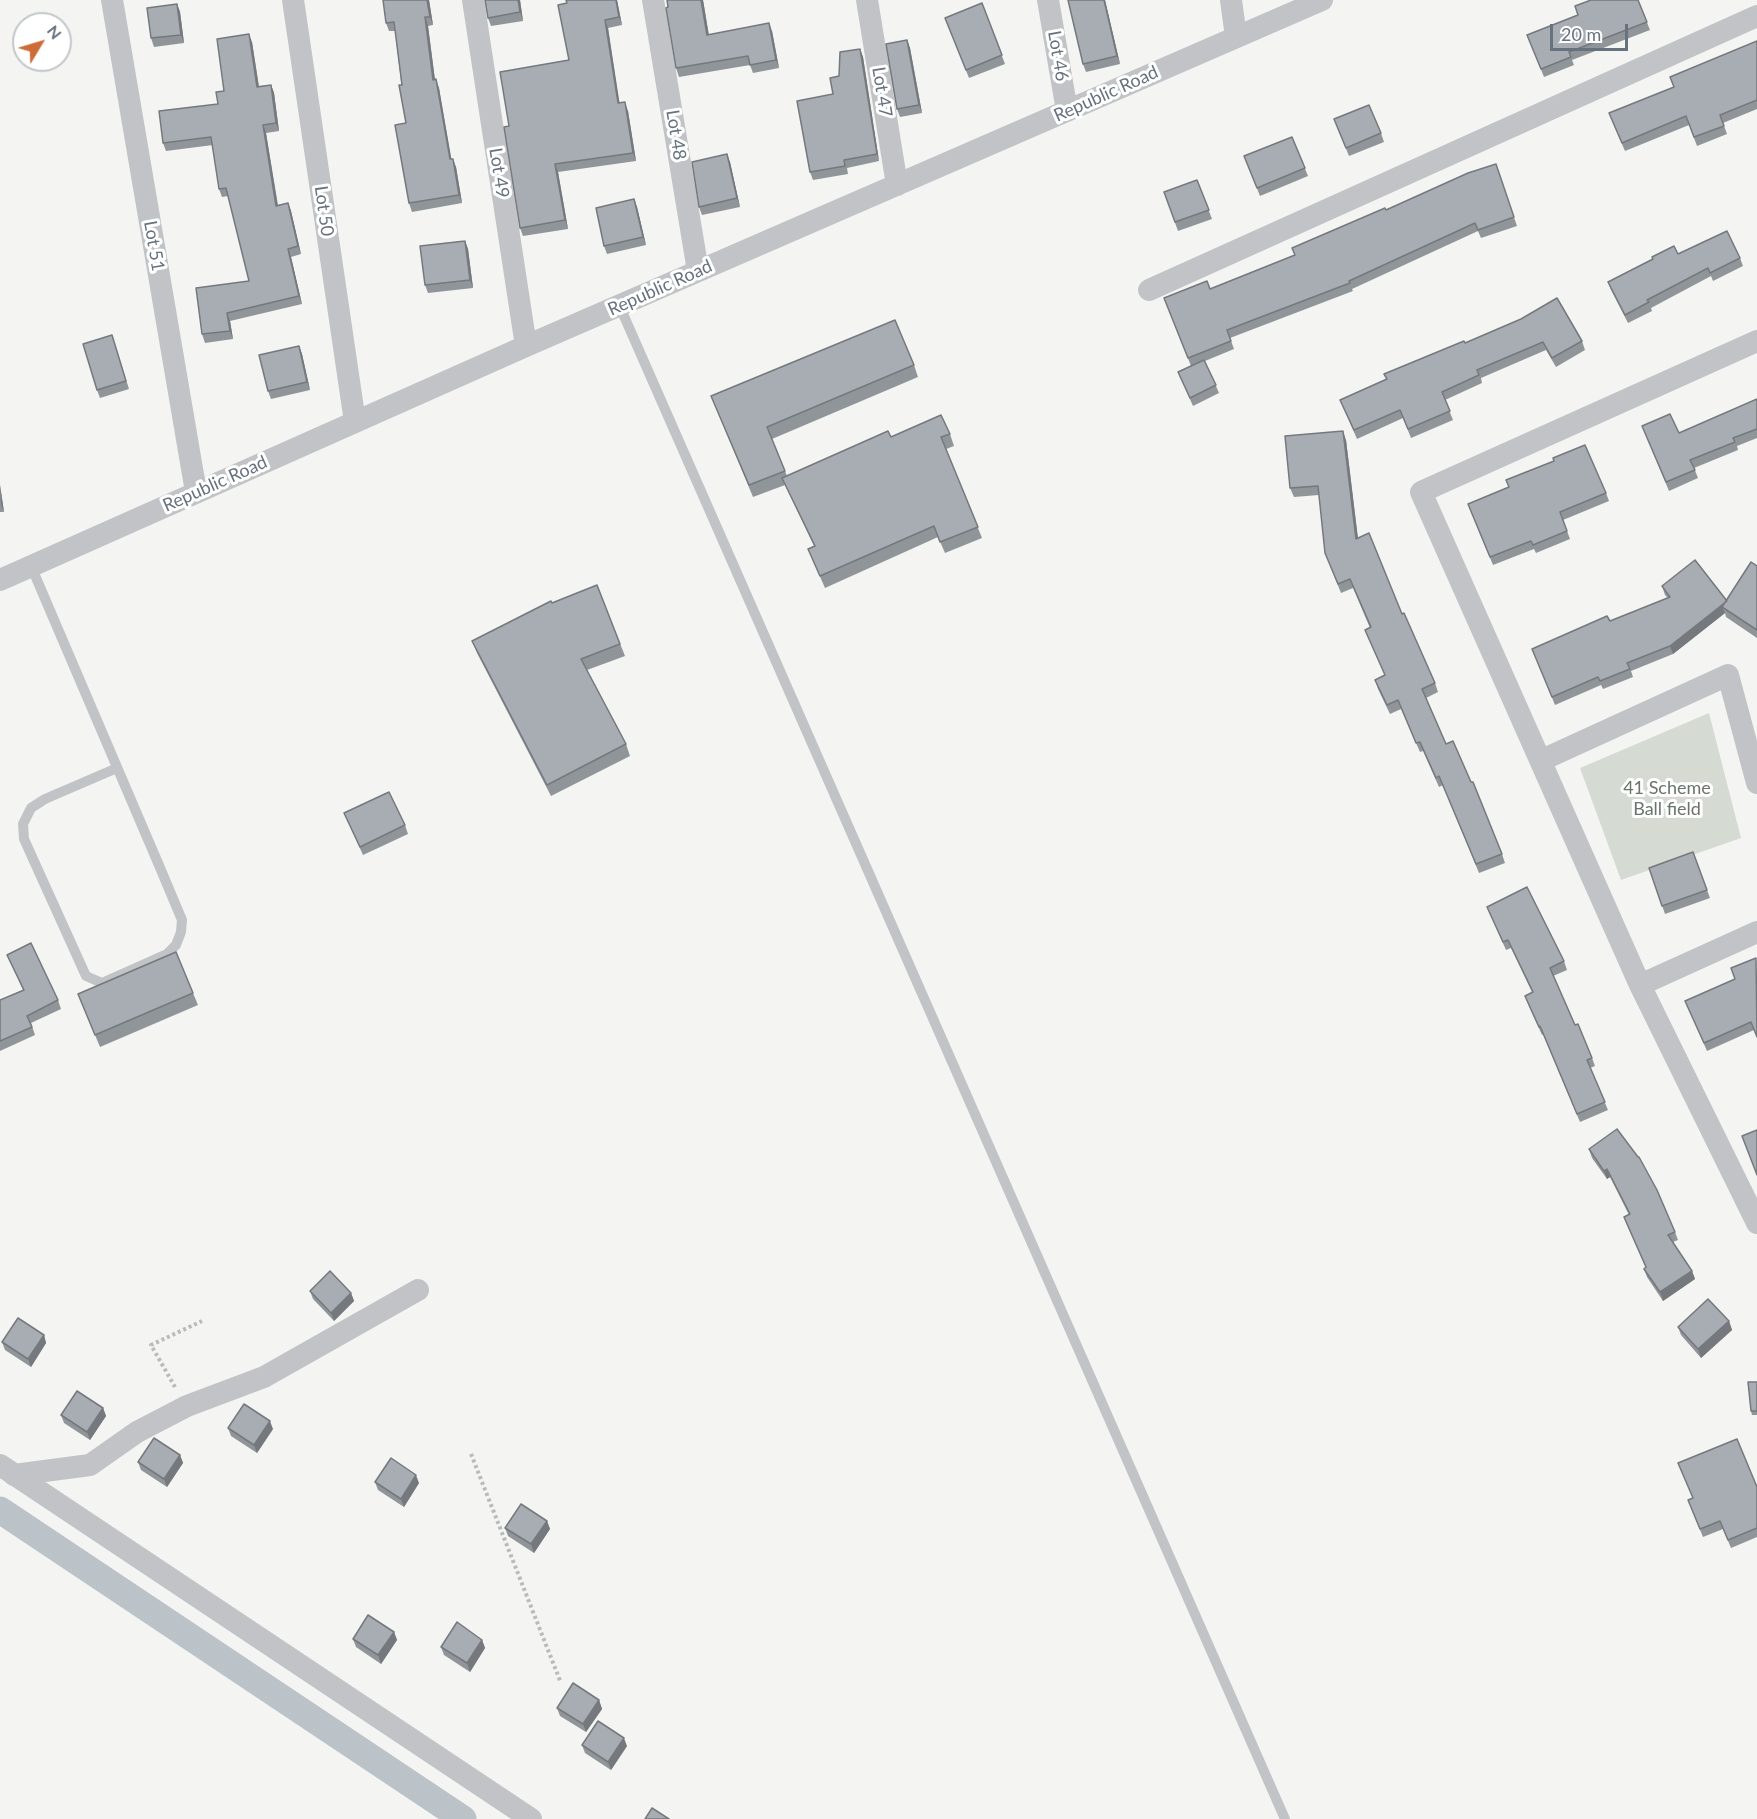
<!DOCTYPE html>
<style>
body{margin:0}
#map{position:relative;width:1757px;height:1819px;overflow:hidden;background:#f4f5f2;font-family:Lato,sans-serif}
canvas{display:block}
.north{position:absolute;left:12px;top:12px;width:60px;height:60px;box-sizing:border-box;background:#fff;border:2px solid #c2c7cc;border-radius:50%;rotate:52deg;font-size:16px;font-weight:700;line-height:24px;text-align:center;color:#67727f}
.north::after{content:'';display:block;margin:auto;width:21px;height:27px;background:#cd6c39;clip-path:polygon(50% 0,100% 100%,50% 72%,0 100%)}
.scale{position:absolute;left:1550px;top:24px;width:78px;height:27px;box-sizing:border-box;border:3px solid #67727f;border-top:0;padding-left:8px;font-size:18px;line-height:21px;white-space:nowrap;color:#67727f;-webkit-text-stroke:4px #fff;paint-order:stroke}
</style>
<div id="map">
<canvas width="1757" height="1819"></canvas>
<div class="north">N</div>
<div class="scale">20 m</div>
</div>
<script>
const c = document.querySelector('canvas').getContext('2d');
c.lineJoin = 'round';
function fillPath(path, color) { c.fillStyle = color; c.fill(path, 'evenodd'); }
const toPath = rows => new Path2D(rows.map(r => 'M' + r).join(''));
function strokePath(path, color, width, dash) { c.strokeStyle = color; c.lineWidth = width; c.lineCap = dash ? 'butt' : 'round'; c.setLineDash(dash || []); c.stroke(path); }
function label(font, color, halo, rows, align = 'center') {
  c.font = font + ' Lato,sans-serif'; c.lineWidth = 6; c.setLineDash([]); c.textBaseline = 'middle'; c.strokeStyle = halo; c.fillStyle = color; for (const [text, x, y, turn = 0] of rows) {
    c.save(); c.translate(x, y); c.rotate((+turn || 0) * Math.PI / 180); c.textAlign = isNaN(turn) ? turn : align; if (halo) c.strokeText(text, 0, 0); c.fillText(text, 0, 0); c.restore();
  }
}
fillPath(toPath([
 [1709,713,1741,838,1621,880,1580,768]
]), '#d5dbd3');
strokePath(toPath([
 [0,1510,463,1819]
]), '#bbc2c8', 27);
strokePath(toPath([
 [175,1387,151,1345,202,1321],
 [471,1454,561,1683]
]), '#b8babc', 4, [3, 3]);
strokePath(toPath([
 [620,307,1285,1819],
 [31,566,161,870,182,920,181,932,176,945,167,954,102,983,86,976,24,839,23,824,31,808,45,799,117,768]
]), '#c1c3c6', 10);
strokePath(toPath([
 [112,0,196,492],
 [293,0,355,422],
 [473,0,526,346],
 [653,0,698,271],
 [867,0,897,185],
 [1048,0,1067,111],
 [1231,0,1236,37],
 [1149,290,1757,16],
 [1757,341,1421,492,1640,985,1757,1223],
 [0,580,526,346,1322,0],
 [1542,760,1728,675,1757,783],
 [1640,985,1757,932],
 [0,1465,531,1819],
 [14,1475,90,1465,137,1432,187,1406,264,1377,418,1290]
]), '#c1c3c6', 22);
fillPath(toPath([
 [429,0,433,25,428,26,435,80,439,88,451,159,456,167,462,203,412,212,409,203,406,123,395,31,389,31,386,23],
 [520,0,523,21,491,26,488,18],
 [617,0,622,25,608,28,619,103,628,111,636,161,558,172,568,229,523,236,520,228,509,126,569,60,567,3],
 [667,0,703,0,709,35,772,31,779,68,753,73,750,65,679,77,676,68],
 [1068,0,1105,0,1120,64,1086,72,1083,64],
 [1638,0,1650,30,1572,60,1574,65,1544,77,1527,35],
 [982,3,1005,64,969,78,945,18],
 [177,4,180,12,184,43,154,47,151,38],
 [907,40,910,48,922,113,900,117,897,109],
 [1757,41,1757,109,1723,123,1727,134,1697,146,1689,125,1625,151,1612,121],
 [252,42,259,86,271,85,274,93,279,131,266,133,278,205,288,203,291,211,301,254,291,257,302,304,230,321,233,339,205,343,202,334,249,281,228,196,222,197,219,189,213,145,166,151,163,143,218,104,224,91],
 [860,49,863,57,879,161,847,168,848,174,813,180,810,172,839,76],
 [1337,127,1381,133,1384,142,1349,156],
 [1292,137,1308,176,1260,196,1244,156],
 [730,162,740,207,702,215,699,207],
 [1496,164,1517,226,1481,238,1478,231,1352,289,1353,291,1230,338,1234,349,1205,361,1219,393,1193,406,1178,372,1191,366,1164,298,1210,289,1294,255,1386,210],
 [1197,180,1212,219,1178,231,1164,192],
 [634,199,637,207,646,245,607,254,604,246],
 [465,241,468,249,473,288,428,293,425,285],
 [1678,254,1740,258,1743,266,1713,281,1711,276,1651,308,1652,311,1628,323,1611,290,1608,282],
 [1582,341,1585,350,1556,367,1546,350,1481,378,1482,383,1445,400,1453,420,1411,438,1403,418,1357,439,1340,400,1465,343],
 [115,344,129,389,100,398,97,390],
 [299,346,302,354,310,390,271,399,268,391],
 [914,365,918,377,772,439,787,476,891,437,950,434,954,446,946,449,982,538,945,553,938,537,825,588,808,549,814,546,785,485,753,497,711,396],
 [1757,399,1757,438,1737,446,1738,450,1694,468,1698,478,1669,491,1642,426,1679,433],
 [1346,440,1358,538,1402,614,1435,683,1438,692,1426,698,1446,744,1502,854,1505,863,1479,873,1443,785,1439,787,1423,751,1420,752,1401,709,1390,714,1378,689,1375,680,1385,675,1365,630,1370,628,1353,588,1341,593,1325,553,1319,495,1294,497,1290,488],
 [0,485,4,512,0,512],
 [1606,493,1609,501,1563,520,1570,539,1536,553,1534,549,1493,565,1471,512],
 [1757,566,1757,638,1726,617,1725,613,1673,654,1631,671,1633,677,1603,689,1601,685,1555,705,1532,649,1610,621,1668,598,1665,595,1662,586,1727,600],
 [597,585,625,656,587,670,626,744,630,756,551,796,477,653,472,641,552,603],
 [344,813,405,825,408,834,363,855],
 [1693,852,1710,898,1665,914,1649,868],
 [1487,907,1564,961,1567,970,1553,976,1575,1025,1592,1058,1595,1066,1590,1068,1608,1110,1580,1122,1543,1034,1542,1035,1528,1004,1525,996,1532,992,1511,948,1506,950],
 [7,955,58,1000,61,1009,31,1023,35,1035,0,1051,0,1000,23,990],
 [1735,979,1754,1030,1707,1051,1685,1001],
 [193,993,198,1005,100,1047,78,994],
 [1589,1149,1675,1232,1678,1240,1673,1242,1692,1271,1695,1279,1663,1301,1647,1277,1644,1269,1646,1268,1627,1225,1624,1217,1629,1215,1610,1177,1607,1179,1592,1158],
 [310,1291,351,1293,354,1301,334,1321,313,1299],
 [1729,1321,1732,1330,1701,1358,1681,1335,1678,1327],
 [44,1335,46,1343,31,1367,5,1350,2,1342],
 [1757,1382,1757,1415,1752,1415,1751,1411],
 [103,1408,106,1416,90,1440,64,1423,61,1415],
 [228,1428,273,1429,257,1453,231,1436],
 [180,1455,183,1463,167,1487,141,1470,138,1462],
 [375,1482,419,1483,404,1507,378,1490],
 [1757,1487,1757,1537,1731,1548,1723,1529,1703,1537,1691,1508],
 [547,1521,550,1529,534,1553,508,1536,505,1528],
 [394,1632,397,1640,381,1664,356,1647,353,1639],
 [482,1640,485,1648,470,1672,444,1655,441,1647],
 [599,1700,602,1709,586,1732,560,1716,557,1708],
 [582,1745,627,1746,611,1770,585,1753]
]), '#90959a');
fillPath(toPath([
 [427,0,429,0,433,25,430,17],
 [518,0,520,0,523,21,520,12],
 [616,0,617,0,622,25,619,17],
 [701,0,703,0,710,43,707,35],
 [1104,0,1105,0,1120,64,1117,56],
 [177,4,180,12,184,43,181,35],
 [425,17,428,26,436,88,433,80],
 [605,20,608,28,621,112,618,103],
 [769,23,772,31,779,68,776,60],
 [249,34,252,42,260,95,257,87],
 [907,40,910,48,922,113,919,105],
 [860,49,863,57,879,161,877,154],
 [436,79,439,88,453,168,450,159],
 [271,85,274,93,279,131,276,123],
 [625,102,628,111,636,161,633,153],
 [263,125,266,133,279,214,276,206],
 [727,154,730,162,740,207,737,198],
 [453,159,456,167,462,203,459,195],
 [555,164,558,172,568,229,565,220],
 [634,199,637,207,646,245,643,237],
 [288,203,291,211,301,254,298,246],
 [465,241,468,249,473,288,470,280],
 [288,249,291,257,302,304,299,296],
 [227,313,230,321,233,339,230,331],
 [299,346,302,354,310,390,307,382],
 [1343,431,1346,440,1359,548,1356,539],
 [0,485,4,512,1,504],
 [1727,601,1722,607,1725,613,1673,654,1670,646],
 [1607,1169,1610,1177,1607,1179,1604,1171],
 [1692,1271,1695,1279,1663,1301,1660,1292],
 [351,1293,354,1301,334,1321,331,1313],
 [1729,1321,1732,1330,1701,1358,1698,1349],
 [44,1335,46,1343,31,1367,28,1359],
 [103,1408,106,1416,90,1440,87,1432],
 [270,1421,273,1429,257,1453,254,1445],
 [180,1455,183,1463,167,1487,164,1479],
 [416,1475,419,1483,404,1507,401,1499],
 [547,1521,550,1529,534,1553,531,1544],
 [394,1632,397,1640,381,1664,378,1655],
 [482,1640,485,1648,470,1672,467,1663],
 [599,1700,602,1709,586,1732,583,1724],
 [624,1738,627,1746,611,1770,608,1762]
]), '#75797d');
const building = toPath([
 [383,0,427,0,430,17,425,17,433,80,436,79,450,159,453,159,459,195,409,203,395,125,406,123,399,85,402,85,394,22,386,23,383,0],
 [485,0,518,0,520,12,488,18,485,0],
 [566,0,616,0,619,17,605,20,618,103,625,102,633,153,555,164,565,220,520,228,504,127,509,126,500,72,569,60,558,5,567,3,566,0],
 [667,0,701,0,707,35,769,23,776,60,750,65,748,56,676,68,666,8,668,7,667,0],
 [1068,0,1104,0,1117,56,1083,64,1068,0],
 [1591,0,1638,0,1647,22,1569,52,1571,57,1541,69,1527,35,1578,15,1575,6,1591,0],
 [982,3,1002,55,966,70,945,18,982,3],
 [177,4,181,35,151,38,147,8,177,4],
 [249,34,257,87,271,85,276,123,263,125,276,206,288,203,298,246,288,249,299,296,227,313,230,331,202,334,196,288,249,281,226,188,219,189,211,137,163,143,159,111,218,104,216,92,224,91,217,39,249,34],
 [907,40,919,105,897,109,886,44,907,40],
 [1757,41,1757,100,1720,115,1724,126,1694,137,1686,116,1622,143,1609,113,1674,87,1670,77,1757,41],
 [860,49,877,154,844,160,845,166,810,172,797,101,833,94,830,78,839,76,840,52,860,49],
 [1369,105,1381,133,1346,148,1334,119,1369,105],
 [1292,137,1305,168,1257,188,1244,156,1292,137],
 [727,154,737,198,699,207,692,162,727,154],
 [1496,164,1514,217,1478,230,1475,223,1349,281,1350,283,1227,330,1231,341,1188,358,1164,298,1207,281,1210,289,1295,255,1292,248,1385,208,1386,210,1468,173,1496,164],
 [1197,180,1209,210,1175,222,1164,192,1197,180],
 [634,199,643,237,604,246,596,208,634,199],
 [1727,231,1740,258,1710,273,1708,268,1647,300,1649,302,1625,315,1608,282,1653,259,1652,257,1674,246,1678,254,1727,231],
 [465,241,470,280,425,285,420,246,465,241],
 [1557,298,1582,341,1552,358,1543,342,1477,370,1479,375,1442,392,1450,411,1408,429,1400,410,1354,430,1340,400,1387,379,1384,374,1464,341,1465,343,1521,319,1557,298],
 [895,320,914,365,767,427,785,471,749,485,711,396,895,320],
 [112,335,126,381,97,390,83,344,112,335],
 [299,346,307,382,268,391,259,355,299,346],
 [1204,360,1216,385,1190,398,1178,372,1204,360],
 [1757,399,1757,429,1733,438,1735,442,1690,460,1695,470,1666,482,1642,426,1670,414,1679,433,1757,399],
 [941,415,950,434,941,437,978,527,940,542,934,526,820,576,808,549,815,546,782,478,888,431,891,437,941,415],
 [1343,431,1356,539,1369,533,1402,614,1404,613,1435,683,1422,689,1446,744,1453,741,1471,782,1473,782,1502,854,1476,864,1439,776,1436,778,1420,742,1416,743,1398,700,1387,705,1375,680,1385,675,1365,630,1371,627,1350,579,1338,584,1325,553,1318,486,1290,488,1285,436,1343,431],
 [1585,445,1606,493,1560,512,1567,531,1533,545,1531,541,1490,557,1468,504,1509,487,1506,480,1554,461,1553,458,1585,445],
 [1695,560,1727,601,1670,646,1627,663,1630,669,1600,681,1598,677,1552,697,1532,649,1607,616,1610,621,1670,597,1662,586,1695,560],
 [1751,562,1757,566,1757,630,1722,607,1751,562],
 [597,585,620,644,581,659,626,744,547,785,472,641,551,601,552,603,597,585],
 [389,792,405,825,360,847,344,813,389,792],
 [1693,852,1707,890,1662,906,1649,868,1693,852],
 [1527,887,1564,961,1550,968,1575,1025,1578,1024,1592,1058,1587,1060,1605,1102,1577,1114,1540,1026,1539,1027,1525,996,1533,992,1508,940,1503,942,1487,907,1527,887],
 [31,943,58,1000,27,1016,32,1027,0,1041,0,1000,24,990,7,955,31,943],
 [176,952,193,993,95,1035,78,994,176,952],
 [1756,958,1757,1037,1751,1022,1704,1043,1685,1001,1735,979,1731,968,1756,958],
 [1617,1129,1638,1157,1639,1157,1657,1190,1675,1232,1668,1235,1692,1271,1660,1292,1644,1269,1646,1267,1624,1217,1630,1214,1607,1169,1604,1171,1589,1149,1617,1129],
 [1757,1130,1757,1175,1742,1136,1757,1130],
 [330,1271,351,1293,331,1313,310,1291,330,1271],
 [1708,1299,1729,1321,1698,1349,1678,1327,1708,1299],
 [18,1318,44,1335,28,1359,2,1342,18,1318],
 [1748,1382,1757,1382,1757,1411,1751,1411,1748,1382],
 [77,1391,103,1408,87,1432,61,1415,77,1391],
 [244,1404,270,1421,254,1445,228,1428,244,1404],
 [154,1438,180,1455,164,1479,138,1462,154,1438],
 [1737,1439,1757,1487,1757,1528,1728,1540,1720,1521,1700,1529,1688,1500,1693,1498,1678,1463,1737,1439],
 [391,1458,416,1475,401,1499,375,1482,391,1458],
 [521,1504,547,1521,531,1544,505,1528,521,1504],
 [368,1615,394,1632,378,1655,353,1639,368,1615],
 [457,1622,482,1640,467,1663,441,1647,457,1622],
 [573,1683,599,1700,583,1724,557,1708,573,1683],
 [598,1721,624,1738,608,1762,582,1745,598,1721],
 [652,1808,669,1819,645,1819,652,1808]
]);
fillPath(building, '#a7adb3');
strokePath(building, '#75797d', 1.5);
label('18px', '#67727f', '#fff', [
 ["Lot 46",1058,56,80],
 ["Lot 47",882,92,81],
 ["Republic Road",1106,94,-24],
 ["Lot 48",676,135,81],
 ["Lot 49",499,173,81],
 ["Lot 50",324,211,82],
 ["Lot 51",154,246,80],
 ["Republic Road",660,288,-24],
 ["Republic Road",215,484,-24]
]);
label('18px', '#677765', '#fff', [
 ["41 Scheme",1667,788],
 ["Ball field",1667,809]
]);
</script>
